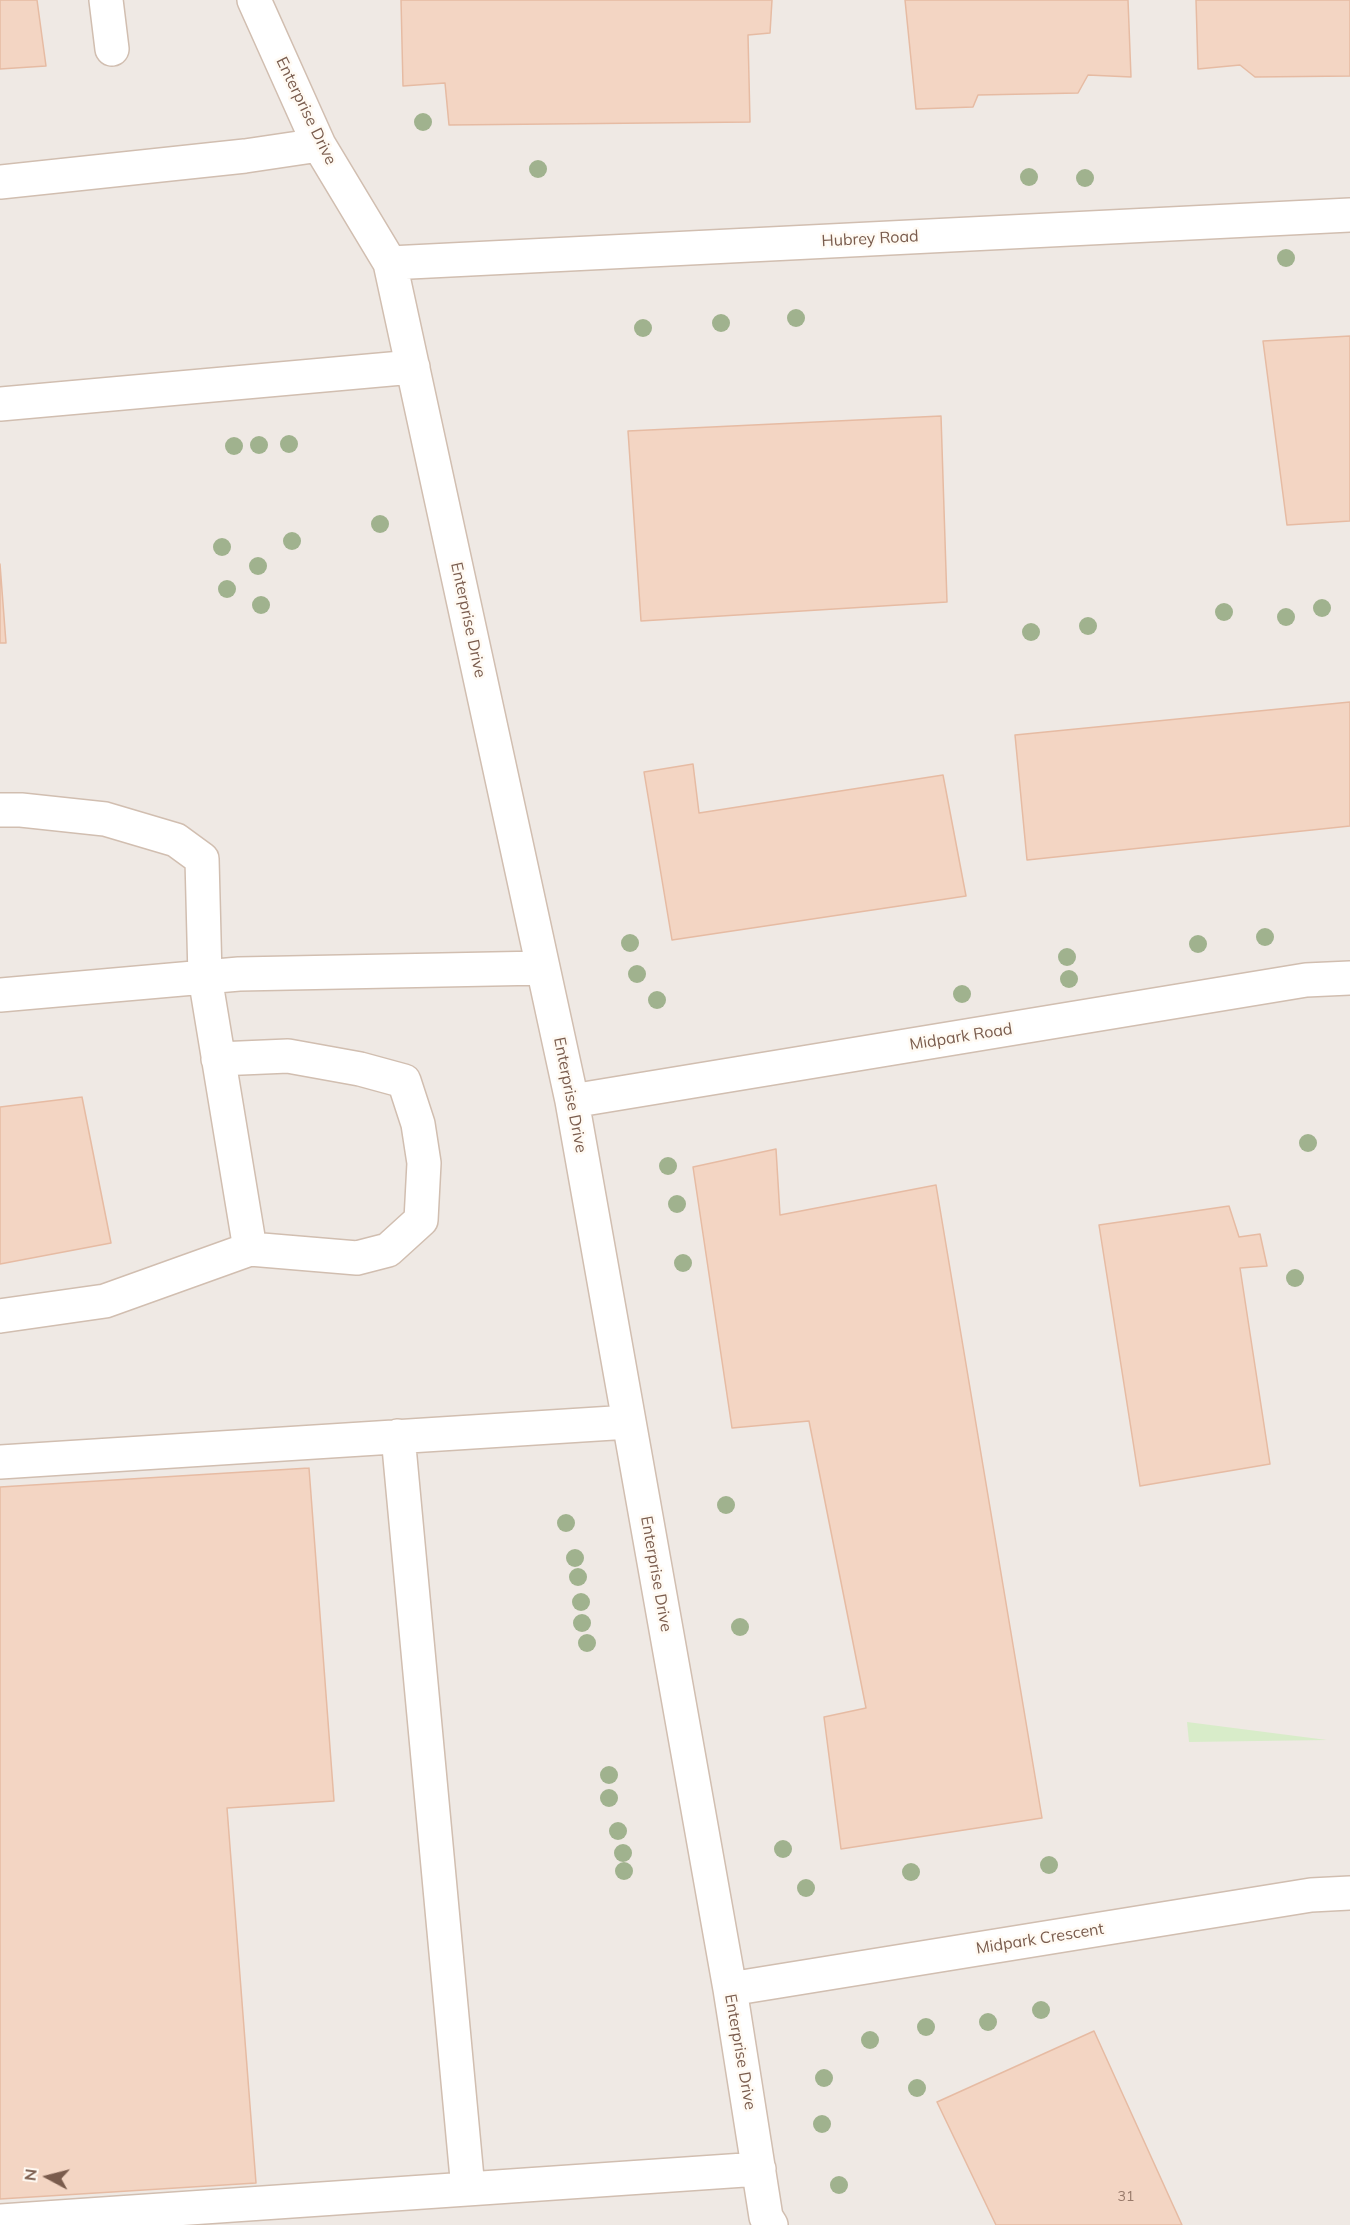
<!DOCTYPE html>
<style>
body{margin:0}
#map{position:relative;width:1350px;height:2225px;overflow:hidden;background:#fdf6ec;font-family:Mulish,sans-serif}
canvas{display:block}
.north{position:absolute;left:18px;top:2147px;width:60px;height:60px;-webkit-text-stroke:4px #fffaf3;paint-order:stroke;rotate:277deg;font-size:16px;font-weight:700;line-height:24px;text-align:center;color:#7a5c4d}
.north::after{content:'';display:block;margin:auto;width:21px;height:27px;background:#7a5c4d;clip-path:polygon(50% 0,100% 100%,50% 72%,0 100%)}
</style>
<div id="map">
<canvas width="1350" height="2225"></canvas>
<div class="north">N</div>
</div>
<script>
const c = document.querySelector('canvas').getContext('2d');
c.lineJoin = 'round';
function fillPath(path, color) { c.fillStyle = color; c.fill(path, 'evenodd'); }
const toPath = rows => new Path2D(rows.map(r => 'M' + r).join(''));
function strokePath(path, color, width, dash) { c.strokeStyle = color; c.lineWidth = width; c.lineCap = dash ? 'butt' : 'round'; c.setLineDash(dash || []); c.stroke(path); }
function label(font, color, halo, rows, align = 'center') {
  c.font = font + ' Mulish,sans-serif'; c.lineWidth = 5; c.setLineDash([]); c.textBaseline = 'middle'; c.strokeStyle = halo; c.fillStyle = color; for (const [text, x, y, turn = 0] of rows) {
    c.save(); c.translate(x, y); c.rotate((+turn || 0) * Math.PI / 180); c.textAlign = isNaN(turn) ? turn : align; if (halo) c.strokeText(text, 0, 0); c.fillText(text, 0, 0); c.restore();
  }
}
fillPath(toPath([
 [0,0,1350,0,1350,2225,0,2225]
]), '#efe9e4');
fillPath(toPath([
 [1187,1722,1327,1740,1189,1742]
]), '#d8ecc9');
const building = toPath([
 [0,0,37,0,46,66,0,69,0,0],
 [401,0,772,0,770,33,748,35,750,122,449,125,445,83,403,86,401,0],
 [905,0,1128,0,1131,77,1088,75,1078,93,978,95,973,107,916,109,905,0],
 [1196,0,1350,0,1350,76,1255,77,1240,65,1198,69,1196,0],
 [1350,336,1350,521,1287,525,1263,341,1350,336],
 [941,416,947,602,641,621,628,431,941,416],
 [0,564,6,643,0,643,0,564],
 [1350,702,1350,826,1027,860,1015,735,1350,702],
 [693,764,699,813,943,775,966,896,672,940,644,772,693,764],
 [82,1097,111,1243,0,1264,0,1107,82,1097],
 [776,1149,780,1215,936,1185,1042,1818,841,1849,824,1717,866,1708,809,1421,732,1428,693,1167,776,1149],
 [1229,1206,1239,1237,1260,1234,1267,1266,1240,1268,1270,1464,1140,1486,1099,1225,1229,1206],
 [309,1468,334,1801,227,1808,256,2183,0,2199,0,1487,309,1468],
 [1094,2031,1182,2225,996,2225,937,2102,1094,2031]
]);
fillPath(building, '#f3d5c3');
strokePath(building, '#e6bba3', 1.5);
const minor = toPath([
 [106,0,112,49],
 [254,0,319,145,390,263,572,1101,730,1989,766,2217,771,2225],
 [0,182,245,156,319,145],
 [390,263,1350,215],
 [0,404,413,367],
 [0,810,21,810,105,819,176,840,202,859,205,977,250,1249,105,1301,0,1316],
 [0,995,239,974,543,968],
 [218,1059,288,1056,360,1069,404,1081,418,1124,424,1163,421,1220,388,1250,357,1258,250,1249],
 [572,1101,1306,980,1350,978],
 [398,1436,468,2189],
 [0,1462,629,1422],
 [730,1989,1311,1895,1350,1893],
 [0,2221,759,2169]
]);
strokePath(minor, '#d1beb0', 36);
strokePath(minor, '#fff', 33);
c.fillStyle = '#a0b28e';
for (const [x, y] of [
 [423,122],
 [538,169],
 [1029,177],
 [1085,178],
 [1286,258],
 [796,318],
 [721,323],
 [643,328],
 [289,444],
 [259,445],
 [234,446],
 [380,524],
 [292,541],
 [222,547],
 [258,566],
 [227,589],
 [261,605],
 [1322,608],
 [1224,612],
 [1286,617],
 [1088,626],
 [1031,632],
 [1265,937],
 [630,943],
 [1198,944],
 [1067,957],
 [637,974],
 [1069,979],
 [962,994],
 [657,1000],
 [1308,1143],
 [668,1166],
 [677,1204],
 [683,1263],
 [1295,1278],
 [726,1505],
 [566,1523],
 [575,1558],
 [578,1577],
 [581,1602],
 [582,1623],
 [740,1627],
 [587,1643],
 [609,1775],
 [609,1798],
 [618,1831],
 [783,1849],
 [623,1853],
 [1049,1865],
 [624,1871],
 [911,1872],
 [806,1888],
 [1041,2010],
 [988,2022],
 [926,2027],
 [870,2040],
 [824,2078],
 [917,2088],
 [822,2124],
 [839,2185]
]) { c.beginPath(); c.arc(x, y, 9, 0, 2 * Math.PI); c.fill(); }
label('14px', '#987a6a', null, [
 ["31",1126,2197]
]);
label('16px', '#7a5c4d', '#fffaf3', [
 ["Enterprise Drive",306,111,64],
 ["Hubrey Road",870,239,-3],
 ["Enterprise Drive",468,620,78],
 ["Midpark Road",961,1037,-9],
 ["Enterprise Drive",570,1095,79],
 ["Enterprise Drive",656,1574,80],
 ["Midpark Crescent",1040,1939,-9],
 ["Enterprise Drive",740,2052,80]
]);
</script>
